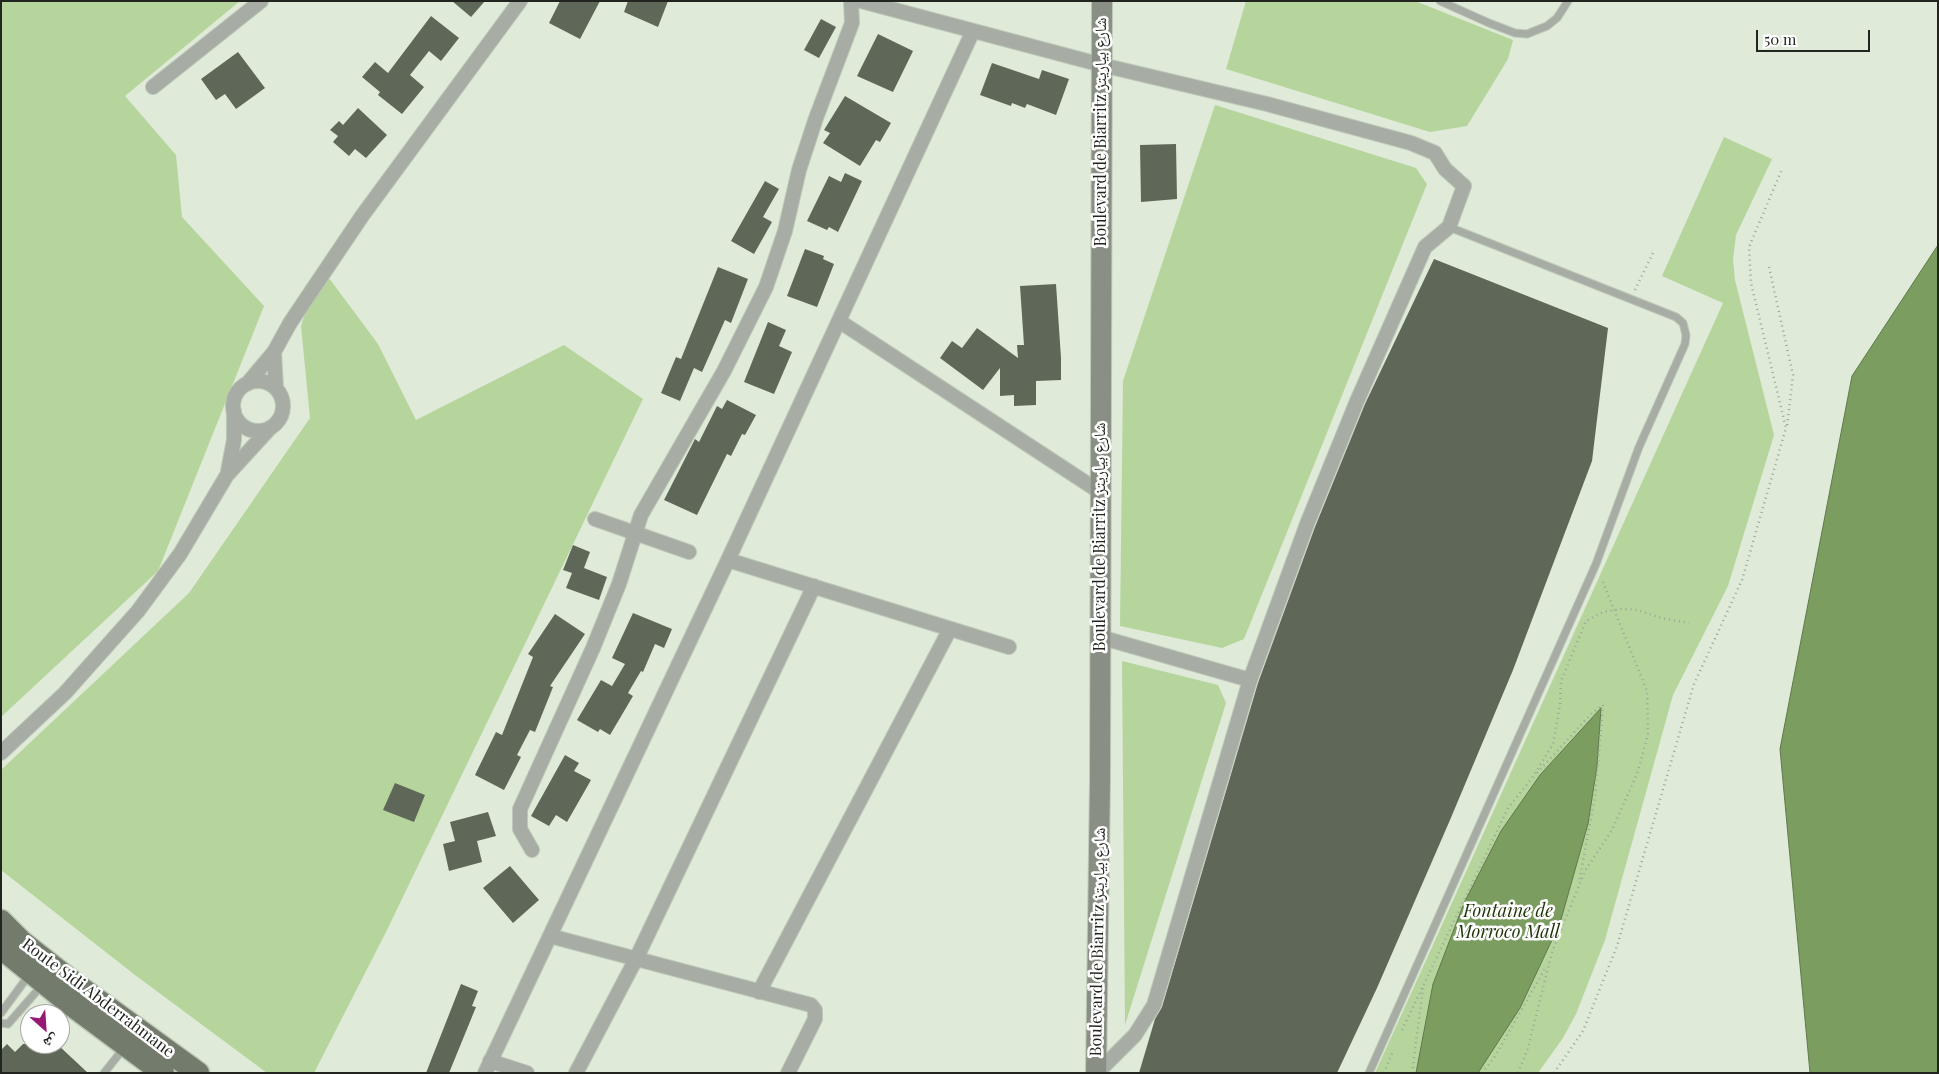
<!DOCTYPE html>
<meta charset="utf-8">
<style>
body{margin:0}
#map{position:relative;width:1939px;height:1074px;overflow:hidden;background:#dfead8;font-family:"Playfair Display","Noto Naskh Arabic",serif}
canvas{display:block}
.frame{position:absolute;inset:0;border:2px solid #22251f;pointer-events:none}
.north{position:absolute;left:20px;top:1004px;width:50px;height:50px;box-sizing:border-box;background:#fff;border:1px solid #a7a8a5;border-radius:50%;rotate:154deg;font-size:14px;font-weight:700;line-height:20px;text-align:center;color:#22251f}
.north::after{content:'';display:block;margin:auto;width:18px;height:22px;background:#961a74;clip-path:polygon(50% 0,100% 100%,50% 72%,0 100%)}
.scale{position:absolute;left:1756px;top:30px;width:114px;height:22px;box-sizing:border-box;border:2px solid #22251f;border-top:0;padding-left:6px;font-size:15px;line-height:18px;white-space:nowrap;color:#22251f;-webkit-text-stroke:4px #fff;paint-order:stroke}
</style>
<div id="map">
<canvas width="1939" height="1074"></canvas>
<div class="frame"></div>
<div class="north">ش</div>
<div class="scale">50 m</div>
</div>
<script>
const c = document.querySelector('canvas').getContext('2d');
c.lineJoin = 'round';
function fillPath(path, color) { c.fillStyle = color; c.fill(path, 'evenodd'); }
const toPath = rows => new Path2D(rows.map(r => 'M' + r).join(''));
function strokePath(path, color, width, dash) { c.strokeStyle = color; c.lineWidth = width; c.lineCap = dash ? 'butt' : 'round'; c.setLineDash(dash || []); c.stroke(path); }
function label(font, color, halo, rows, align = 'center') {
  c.font = font + ' "Playfair Display","Noto Naskh Arabic",serif'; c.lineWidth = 5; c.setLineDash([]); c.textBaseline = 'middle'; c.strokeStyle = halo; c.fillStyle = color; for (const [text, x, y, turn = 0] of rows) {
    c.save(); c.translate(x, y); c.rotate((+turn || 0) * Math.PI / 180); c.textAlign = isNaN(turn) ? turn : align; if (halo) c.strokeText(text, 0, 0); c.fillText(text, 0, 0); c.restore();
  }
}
fillPath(toPath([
 [1,1,240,1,125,96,176,155,182,217,264,306,158,571,1,717],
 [1246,1,1415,1,1513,40,1508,59,1467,126,1430,132,1226,69],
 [1215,105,1416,168,1427,184,1244,639,1222,648,1120,626,1123,381],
 [1724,137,1772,159,1736,235,1733,259,1735,280,1774,435,1728,586,1673,695,1605,940,1576,1014,1563,1038,1538,1073,1375,1073,1723,303,1662,276],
 [320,266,378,344,416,420,564,345,643,399,387,930,314,1073,267,1073,135,975,1,870,1,770,189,593,310,418,301,326],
 [1122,661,1218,685,1226,703,1125,1025]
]), '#b5d59d');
const water = toPath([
 [1938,245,1938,1073,1810,1073,1780,749,1852,376,1938,245],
 [1601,708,1597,766,1588,824,1560,923,1520,1008,1478,1073,1416,1073,1433,984,1464,903,1501,831,1540,775,1601,708]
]);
fillPath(water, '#7b9d60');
strokePath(water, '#60794c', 1);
fillPath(toPath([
 [452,1,485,1,471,17],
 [560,1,600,1,580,39,549,23],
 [628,1,668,1,658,27,624,12],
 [431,16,459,38,441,61,429,51,410,75,424,87,402,114,378,95,380,92,362,77,375,62,388,73],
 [821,19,836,27,819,58,804,50],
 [878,34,913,51,893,92,857,76],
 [238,52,265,88,236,109,225,94,216,100,201,79],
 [992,63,1039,79,1042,70,1069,79,1056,115,1027,104,1025,108,1012,103,1011,106,980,95],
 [845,96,891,123,880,142,876,140,860,166,823,143,830,133,824,130],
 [358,108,387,135,366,158,355,149,349,156,333,142,338,136,330,130,339,121,343,125],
 [1176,144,1177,199,1141,202,1140,145],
 [845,173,862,181,838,232,829,227,827,230,807,221,829,176,841,182],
 [765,181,779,189,763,217,772,222,754,254,731,241],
 [805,249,824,256,823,259,834,264,817,307,787,296],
 [1434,259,1608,328,1592,461,1513,670,1450,820,1377,988,1337,1073,1139,1073,1155,1019,1162,1007,1258,683,1315,527,1365,404],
 [718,267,748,279,731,323,725,320,702,372,694,368,680,401,661,393,676,357,681,359],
 [1056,284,1061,358,1061,380,1036,381,1036,405,1014,406,1014,395,1000,396,1000,368,983,390,940,358,952,341,962,348,977,328,1018,358,1017,345,1024,345,1020,286],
 [768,322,786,330,779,346,792,352,774,394,744,382],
 [727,400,756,415,745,435,742,434,731,456,727,454,697,515,664,500,695,439,699,442,717,406,722,409],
 [573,545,590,552,584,568,607,577,599,600,566,588,572,573,563,570],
 [633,613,672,629,664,648,655,644,643,672,641,671,628,693,633,696,610,735,600,729,598,732,577,720,601,680,612,686,625,664,612,658],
 [555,614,585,634,550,686,553,687,535,732,530,730,517,755,521,757,504,790,475,775,496,732,502,735,533,657,528,654],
 [565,755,579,763,574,771,591,780,567,822,556,815,549,826,531,816],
 [395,783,425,795,414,822,383,810],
 [488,812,496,836,477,841,482,862,449,871,443,844,455,841,450,822],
 [510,866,539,900,513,923,483,888],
 [461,984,478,991,472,1006,476,1007,449,1073,426,1073],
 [7,1044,15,1052,23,1044,57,1044,88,1073,1,1073,1,1050]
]), '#5f6858');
const lane = toPath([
 [1440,1,1489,23,1515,33,1527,34,1547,26,1557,18,1568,1],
 [1,1013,29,975],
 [1,1023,8,1024,43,984],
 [104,1073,124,1048],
 [1369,1073,1596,564,1639,447,1685,344,1686,335,1683,323,1676,317,1449,227]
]);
const street = toPath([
 [861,1,1102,65,1267,104,1411,143,1435,153,1445,169,1464,186,1449,227,1425,247,1357,401,1307,524,1250,680,1154,1005,1135,1035,1097,1073],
 [153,87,261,1],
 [839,321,1100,492],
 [274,352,276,388],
 '233 406a25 25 0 1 1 50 0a25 25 0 1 1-50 0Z',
 [247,384,274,352,290,323,362,216,520,1],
 [228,471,234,440,234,411],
 [595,519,689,552],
 [728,560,1009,647],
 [1100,637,1250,680],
 [1,753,65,693,138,611,180,554,227,475,270,428],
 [532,850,520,829,520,809,593,648,619,584,641,515,724,371,766,287,785,231,799,170,816,118,852,23,851,1],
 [550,936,811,1005,815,1010,815,1019,788,1073],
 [759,992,950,629],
 [490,1061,527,1073],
 [485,1073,728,560,973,31],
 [576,1073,636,959,814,586]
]);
const secondary = toPath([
 [1096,1073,1100,780,1102,1]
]);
const primary = toPath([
 [1,921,22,942,74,983,198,1073],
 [1,948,70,1004,163,1073]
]);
strokePath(lane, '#bdc7b7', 9);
strokePath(street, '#bdc7b7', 16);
strokePath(secondary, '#bdc7b7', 22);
strokePath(primary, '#bdc7b7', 25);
strokePath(toPath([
 [1769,267,1793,375,1787,427],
 [1635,290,1653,253],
 [1537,773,1592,713,1603,705,1595,797,1579,882],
 [1402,1030,1508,808,1532,778,1553,744,1560,705,1561,681,1586,621,1603,612,1621,609,1638,610,1661,618,1689,623],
 [1384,1073,1393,1051],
 [1412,1073,1423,988],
 [1482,1073,1494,1058,1546,967],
 [1518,1073,1528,1048,1552,952,1585,871,1612,830,1637,774,1648,735,1647,691,1602,580],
 [1554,1073,1583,1031,1617,946,1694,684,1742,580,1786,428,1751,283,1749,247,1782,169]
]), '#9ca496', 2.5, [1, 4]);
strokePath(lane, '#a7aca4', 7);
strokePath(street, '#a7aca4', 14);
strokePath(secondary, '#898f84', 20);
strokePath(primary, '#737b6d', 22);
label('16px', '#22251f', '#fff', [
 ["Boulevard de Biarritz شارع بياريتز",1101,132,-90],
 ["Boulevard de Biarritz شارع بياريتز",1100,537,-90],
 ["Boulevard de Biarritz شارع بياريتز",1098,942,-89],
 ["Route Sidi Abderrahmane",98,998,37]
]);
label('italic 18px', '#1f3508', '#fff', [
 ["Fontaine de",1508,911],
 ["Morroco Mall",1508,932]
]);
</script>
